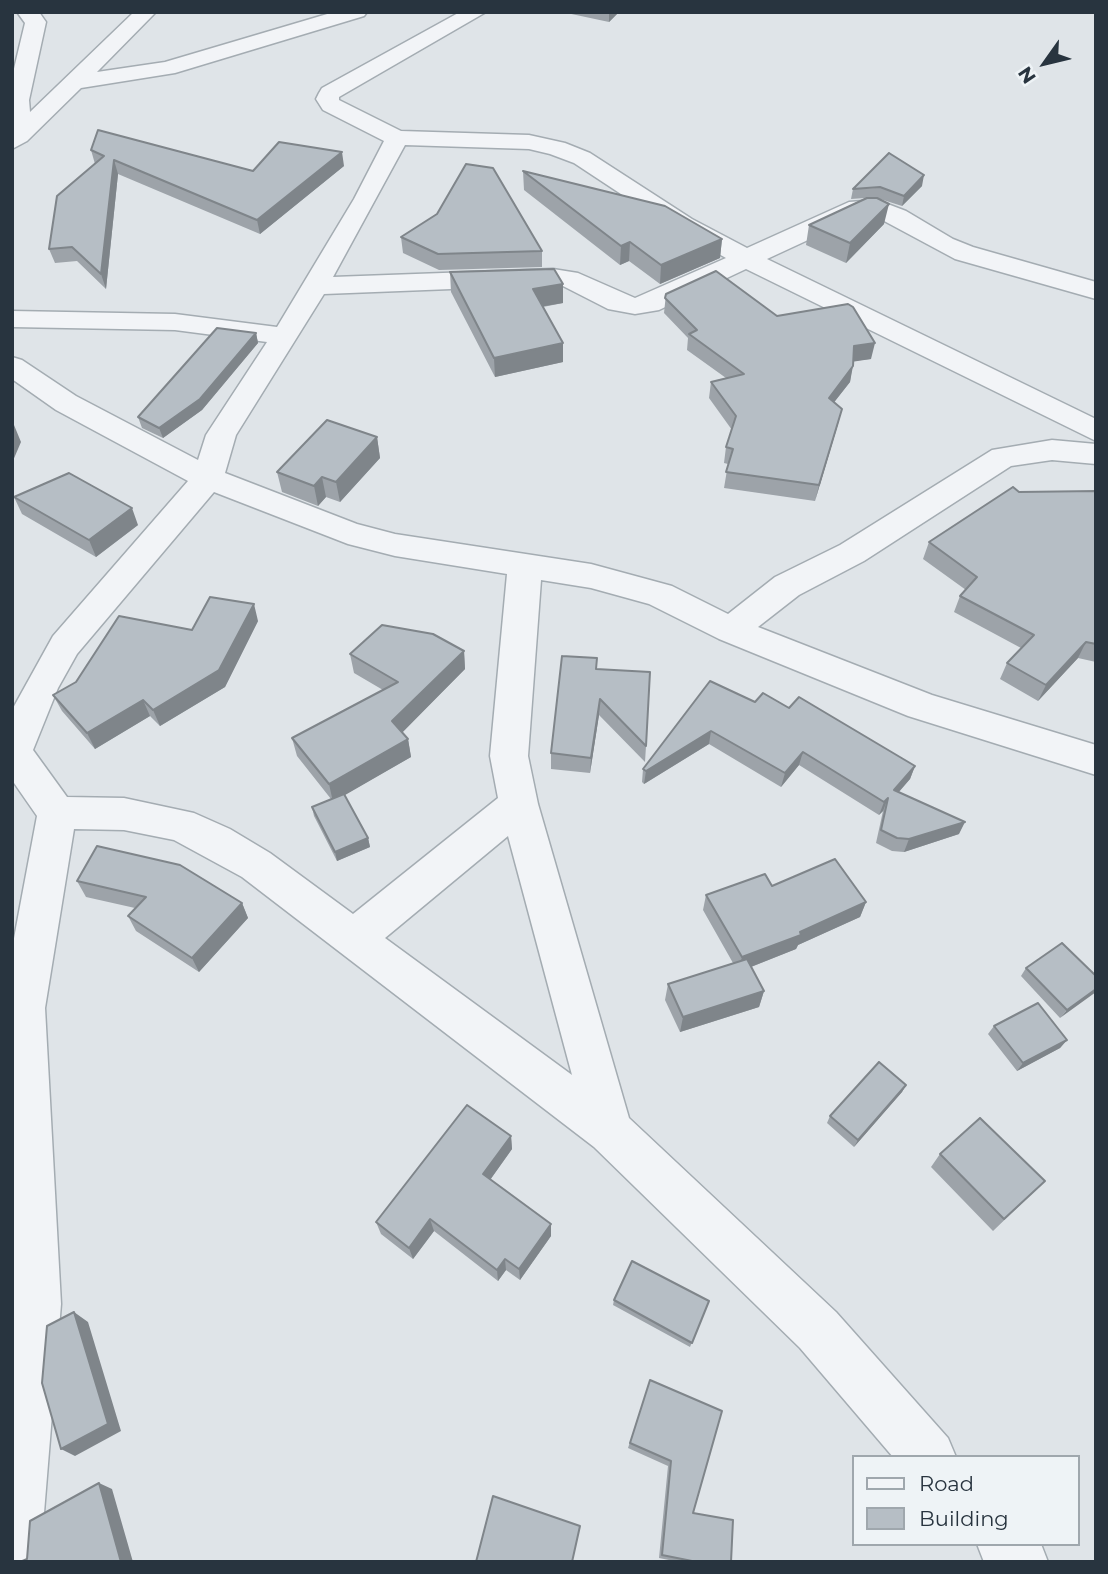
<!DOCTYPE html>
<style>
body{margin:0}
#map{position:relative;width:1108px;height:1574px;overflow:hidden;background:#dfe4e8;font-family:Montserrat,sans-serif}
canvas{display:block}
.frame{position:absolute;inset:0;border:14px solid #28343f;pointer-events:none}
.legend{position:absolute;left:852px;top:1455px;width:228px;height:91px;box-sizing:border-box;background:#eef3f6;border:2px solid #9fa7ad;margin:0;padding:9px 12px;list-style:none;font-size:21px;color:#28343f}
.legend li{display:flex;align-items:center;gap:14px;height:35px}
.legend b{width:35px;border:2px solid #9fa7ad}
.north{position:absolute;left:1010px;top:28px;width:70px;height:70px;-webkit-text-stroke:5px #eef3f6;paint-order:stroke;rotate:236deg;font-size:19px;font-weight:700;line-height:28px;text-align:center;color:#28343f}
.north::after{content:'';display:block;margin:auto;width:24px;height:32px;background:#28343f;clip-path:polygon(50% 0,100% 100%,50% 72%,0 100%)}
</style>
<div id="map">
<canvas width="1108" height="1574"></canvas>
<div class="frame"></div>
<ul class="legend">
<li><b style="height:9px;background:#f2f4f7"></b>Road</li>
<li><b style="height:19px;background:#b6bec5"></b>Building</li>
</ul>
<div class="north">N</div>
</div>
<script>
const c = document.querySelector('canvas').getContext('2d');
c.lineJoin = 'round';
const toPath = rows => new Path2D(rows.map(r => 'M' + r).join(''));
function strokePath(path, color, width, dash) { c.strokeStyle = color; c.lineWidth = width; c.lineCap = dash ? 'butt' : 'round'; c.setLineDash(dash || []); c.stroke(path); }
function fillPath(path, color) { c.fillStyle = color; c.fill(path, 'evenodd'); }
const minor = toPath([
 [17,12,39,12,46,22,29,100,30,112,134,12,156,12,97,72,165,62,334,12,367,12,364,16,175,73,81,88,27,141,12,149,12,77,25,23,17,12],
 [460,12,486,12,339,97,339,100,401,131,529,135,565,143,590,153,692,219,747,248,849,202,877,200,906,211,953,239,973,247,1096,282,1096,299,955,259,873,215,862,215,767,259,1096,419,1096,441,746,269,659,310,635,314,608,309,563,286,553,285,324,294,236,435,225,473,357,524,395,534,591,564,672,586,728,614,775,577,840,545,992,450,1052,440,1096,444,1096,464,1052,460,1011,466,864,561,799,595,758,627,932,695,1096,745,1096,775,908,716,719,639,649,604,591,588,541,580,528,756,538,804,629,1118,836,1312,948,1438,956,1457,893,1457,800,1348,594,1147,242,877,174,840,124,830,74,829,45,1008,61,1304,40,1562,12,1562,12,949,37,816,12,780,12,710,53,636,188,481,56,410,12,379,12,357,22,360,76,396,198,460,206,435,267,342,175,330,12,327,12,311,175,314,277,327,354,199,384,141,323,110,316,99,319,93,322,88,460,12],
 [405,145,529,149,550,154,574,163,674,229,726,258,635,298,578,273,553,269,333,277,405,145],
 [214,492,348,544,395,556,507,574,490,756,498,798,353,914,270,853,230,829,194,813,124,798,67,797,33,750,58,688,77,654,214,492],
 [508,836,572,1075,385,938,508,836],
 [977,1544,1041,1544,1048,1562,984,1562,977,1544]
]);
strokePath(minor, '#a4acb2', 3);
fillPath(minor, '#f2f4f7');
fillPath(toPath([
 [562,12,619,12,609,22],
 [91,150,253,171,344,166,260,234,118,174,106,289,77,261,55,263,49,249,95,164],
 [523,171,722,239,720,258,660,284,629,261,620,265,524,190],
 [922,186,902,206,877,198,884,224,846,263,806,245,809,225,865,198,851,199,853,189],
 [401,237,542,251,542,267,439,270,403,253],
 [450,272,563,303,543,307,563,343,563,362,495,377,451,292],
 [666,294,777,316,871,359,853,361,850,382,834,402,838,424,815,501,724,488,728,464,724,463,726,447,732,430,709,398,711,382,726,378,687,350,688,338,664,313],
 [256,333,258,343,202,410,163,438,142,428,138,417],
 [377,437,380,458,340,502,326,497,318,506,282,492,277,472],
 [1096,491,1096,662,1078,658,1038,701,1000,679,1007,663,1021,648,954,612,960,596,966,590,923,559,929,542,1019,492],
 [14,497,138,525,96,557,22,514],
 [258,621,225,687,160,726,150,716,95,749,62,711,53,695,192,630],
 [464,651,465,669,402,732,408,739,411,757,344,795,368,838,370,847,337,861,314,816,312,807,331,799,297,756,292,738,383,690,354,673,350,654],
 [597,669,646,746,645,762,599,715,590,773,551,769,551,753],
 [755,702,789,708,915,766,910,779,899,792,959,834,904,852,892,851,876,843,883,811,879,815,799,765,781,787,709,744,644,784,642,782,643,769],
 [77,881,242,903,248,918,199,972,136,931,128,916,135,908,86,897],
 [772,886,866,902,860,917,798,945,796,949,751,967,764,991,759,1007,680,1032,665,1000,668,984,733,963,703,910,706,895],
 [1026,968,1096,976,1060,1018,1021,976],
 [994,1026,1067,1040,1060,1048,1017,1071,988,1034],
 [906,1085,902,1092,854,1147,827,1123,830,1116],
 [511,1136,512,1149,490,1180,551,1236,520,1280,506,1270,498,1281,434,1231,413,1259,381,1234,376,1222],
 [940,1154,1045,1181,993,1231,931,1167],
 [614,1300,709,1301,690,1347,613,1305],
 [650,1380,693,1513,731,1562,679,1562,659,1558,668,1466,628,1448]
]), '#9da3a9');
fillPath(toPath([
 [609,12,619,12,609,22],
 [342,152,344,166,260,234,257,220],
 [114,160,118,174,106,289,101,274],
 [924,175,922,186,902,206,904,196],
 [889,204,884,224,846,263,850,243],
 [722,239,720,258,660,284,661,265],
 [630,242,629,261,620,265,621,246],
 [563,284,563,303,533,308,533,289],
 [256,333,258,343,202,410,163,438,159,428],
 [563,343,563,362,495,377,494,358],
 [875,343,871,359,851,362,854,346],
 [853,366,850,382,825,414,829,398],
 [842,409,838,424,815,501,819,485],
 [14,425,21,442,12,463,12,429],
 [377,437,380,458,340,502,336,482],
 [322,477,326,497,318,506,314,486],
 [132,508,138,525,96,557,89,540],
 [254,604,258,621,225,687,160,726,153,710],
 [1086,642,1078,658,1038,701,1046,685],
 [464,651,465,669,396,739,392,721],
 [600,699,599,715,590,773,591,758],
 [143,700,150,716,95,749,87,733],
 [711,731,709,744,644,784,646,771],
 [408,739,411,757,333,802,329,784],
 [803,752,799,765,781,787,785,773],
 [915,766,910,779,889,803,894,790],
 [888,798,883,811,879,815,884,802],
 [965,822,959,834,904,852,909,839],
 [368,838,370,847,337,861,335,852],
 [866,902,860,917,798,945,796,949,738,972,742,957],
 [242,903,248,918,199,972,192,958],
 [1096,989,1096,992,1060,1018,1067,1010],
 [764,991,759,1007,680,1032,683,1017],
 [1067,1040,1060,1048,1017,1071,1023,1063],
 [906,1085,902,1092,854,1147,858,1140],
 [511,1136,512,1149,485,1187,483,1174],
 [430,1219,434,1231,413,1259,409,1248],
 [551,1224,551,1236,520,1280,519,1269],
 [505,1259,506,1270,498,1281,497,1270],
 [74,1312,88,1322,121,1431,75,1456,61,1449],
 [99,1483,112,1489,133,1562,121,1562]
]), '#7f858a');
const building = toPath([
 [98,130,253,171,279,142,342,152,257,220,114,160,101,274,72,247,49,249,57,196,104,156,91,150,98,130],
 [889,153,924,175,904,196,880,187,853,189,889,153],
 [466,164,493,168,542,251,438,254,401,237,437,214,466,164],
 [523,171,665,206,722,239,661,265,630,242,621,246,523,171],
 [867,198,877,198,889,204,850,243,809,225,867,198],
 [554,269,563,284,533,289,563,343,494,358,450,272,554,269],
 [716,271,777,316,848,304,853,307,875,343,854,346,853,366,829,398,842,409,819,485,726,472,733,449,726,447,736,416,711,382,744,374,689,334,697,330,665,298,666,294,716,271],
 [217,328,256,333,200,399,159,428,138,417,217,328],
 [327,420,377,437,336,482,322,477,314,486,277,472,327,420],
 [69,473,132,508,89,540,14,497,69,473],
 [1013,487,1019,492,1096,491,1096,644,1086,642,1046,685,1007,663,1034,635,960,596,977,577,929,542,1013,487],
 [210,597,254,604,219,670,153,710,143,700,87,733,53,695,76,682,119,616,192,630,210,597],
 [382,625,433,634,464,651,392,721,408,739,329,784,292,738,398,682,350,654,382,625],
 [562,656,597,658,596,669,650,672,646,746,600,699,591,758,551,753,562,656],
 [710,681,755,702,763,693,789,708,799,697,915,766,894,790,965,822,909,839,897,838,881,830,888,798,884,802,803,752,785,773,711,731,646,771,643,769,710,681],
 [344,794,368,838,335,852,312,807,344,794],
 [97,846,180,865,242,903,192,958,128,916,146,897,77,881,97,846],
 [835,859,866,902,800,932,801,935,742,957,706,895,765,874,772,886,835,859],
 [1062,943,1096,976,1096,989,1067,1010,1026,968,1062,943],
 [747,959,764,991,683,1017,668,984,747,959],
 [1038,1003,1067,1040,1023,1063,994,1026,1038,1003],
 [879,1062,906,1085,858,1140,830,1116,879,1062],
 [467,1105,511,1136,483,1174,551,1224,519,1269,505,1259,497,1270,430,1219,409,1248,376,1222,467,1105],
 [980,1118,1045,1181,1004,1219,940,1154,980,1118],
 [632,1261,709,1301,692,1343,614,1300,632,1261],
 [74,1312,108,1424,61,1449,42,1383,47,1326,74,1312],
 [650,1380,722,1411,693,1513,733,1520,731,1562,697,1562,662,1555,671,1461,630,1443,650,1380],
 [99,1483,121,1562,20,1562,27,1559,30,1521,99,1483],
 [493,1496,580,1526,572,1562,476,1562,493,1496]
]);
fillPath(building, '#b6bec5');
strokePath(building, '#7f858a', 2);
</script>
